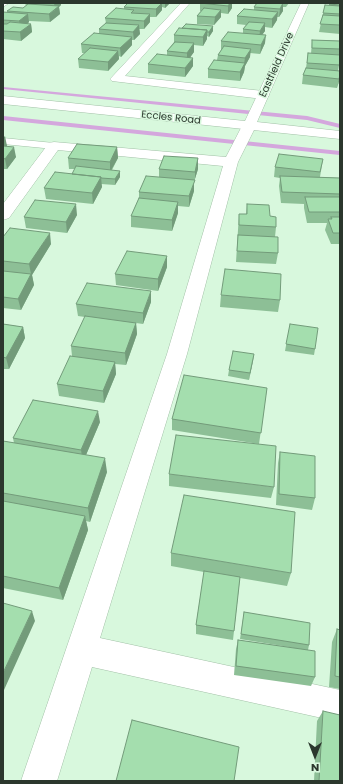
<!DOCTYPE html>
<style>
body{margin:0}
#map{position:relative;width:343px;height:784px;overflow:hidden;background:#d8f8dd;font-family:Poppins,sans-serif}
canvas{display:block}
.frame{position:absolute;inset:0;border:4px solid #2b372d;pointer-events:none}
.north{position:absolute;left:295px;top:736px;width:40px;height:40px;-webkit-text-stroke:3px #d8f8dd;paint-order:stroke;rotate:180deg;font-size:11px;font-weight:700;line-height:16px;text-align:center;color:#2b372d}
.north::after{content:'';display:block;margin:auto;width:14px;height:18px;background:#2b372d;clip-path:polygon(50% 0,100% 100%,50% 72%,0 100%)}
</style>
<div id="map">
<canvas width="343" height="784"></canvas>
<div class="frame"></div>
<div class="north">N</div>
</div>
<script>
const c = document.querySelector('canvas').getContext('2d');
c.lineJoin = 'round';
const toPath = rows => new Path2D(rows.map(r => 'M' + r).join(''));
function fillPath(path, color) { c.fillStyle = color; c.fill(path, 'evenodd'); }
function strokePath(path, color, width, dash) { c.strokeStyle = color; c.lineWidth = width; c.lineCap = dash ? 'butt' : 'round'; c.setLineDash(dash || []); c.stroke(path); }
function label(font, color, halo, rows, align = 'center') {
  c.font = font + ' Poppins,sans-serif'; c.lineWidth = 3; c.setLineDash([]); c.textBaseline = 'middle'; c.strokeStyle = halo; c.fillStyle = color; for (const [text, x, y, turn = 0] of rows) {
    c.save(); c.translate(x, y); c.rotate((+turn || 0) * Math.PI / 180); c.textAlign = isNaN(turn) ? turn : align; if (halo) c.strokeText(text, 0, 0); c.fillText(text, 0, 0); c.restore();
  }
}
fillPath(toPath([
 [3,87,307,116,340,124,340,128,307,120,3,89,3,87],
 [3,116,340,151,340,155,3,120,3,116]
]), '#d4a7dd');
const service = toPath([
 [3,138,54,143,59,146,54,149,3,144,3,138]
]);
const minor = toPath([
 [3,3,9,3,3,7,3,3],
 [181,3,190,3,125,76,263,91,267,92,269,95,267,98,263,99,112,81,110,79,112,77,181,3],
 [249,122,254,123,256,126,238,162,187,354,100,638,340,690,340,722,92,667,57,781,21,781,167,354,223,166,58,150,9,218,3,220,3,204,49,143,54,142,226,157,242,126,244,123,249,122]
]);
const tertiary = toPath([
 [301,3,309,3,257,122,340,131,340,139,3,104,3,96,245,121,301,3]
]);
strokePath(service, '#a2c0a7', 1);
strokePath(minor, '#a2c0a7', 1);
strokePath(tertiary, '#a2c0a7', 1);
fillPath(service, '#fff');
fillPath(minor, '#fff');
fillPath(tertiary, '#fff');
fillPath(toPath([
 [25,3,61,3,61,5,59,7,60,14,50,22,29,21,29,22,27,24,31,24,32,32,21,41,3,39,3,12,7,13,7,11,23,8,26,6],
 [128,3,170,3,165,8,162,7,162,10,156,17,150,17,150,22,144,29,139,29,140,34,134,40,132,40,132,45,121,57,119,56,119,59,108,71,79,68,78,59,85,53,82,53,81,44,99,34,99,29,106,23,105,18,124,9,124,7],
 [200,3,232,3,232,8,228,14,221,13,221,17,214,25,197,24,197,16,201,11,200,11],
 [257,3,289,3,286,7,283,7,283,11,279,17,277,17,277,20,272,28,265,27,265,31,262,35,265,43,260,54,250,53,250,57,245,66,244,72,240,81,208,78,208,69,217,60,218,55,221,50,221,41,243,33,243,29,246,25,237,24,237,16,254,10,254,7],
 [340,3,340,34,319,32,325,5,329,5,329,4],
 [213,26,213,31,209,37,207,36,207,39,203,46,194,45,194,52,190,57,193,66,185,77,148,73,148,64,167,55,167,51,174,42,174,35,182,28],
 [312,40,340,41,340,60,338,71,340,71,340,78,337,88,302,84,303,75,306,68,308,53,311,54],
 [3,136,7,146,16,157,7,169,3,169],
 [117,147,118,158,112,170,120,177,115,185,101,184,102,187,93,204,46,199,44,188,72,174,75,169,69,169,68,158],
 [198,158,198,169,194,182,194,191,189,207,178,206,178,213,172,231,131,227,131,216,139,198,139,192,159,177,159,169],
 [323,159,320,177,340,178,340,244,331,244,325,230,327,223,307,223,304,208,304,204,281,203,279,186,280,178,274,177,275,167],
 [247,204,270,216,276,227,275,237,278,253,276,264,236,262,239,214,246,214],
 [77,215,67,233,26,228,24,217],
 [3,237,51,244,32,275,34,285,21,310,3,308],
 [167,256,167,267,158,291,116,285,115,274],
 [221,295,280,300,278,312,220,307],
 [151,302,143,324,136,323,137,334,126,365,115,364,116,374,104,403,59,396,57,384,72,356,71,346,85,317,78,316,76,304],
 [3,324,23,327,25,338,9,369,3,369],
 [290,324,315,349,314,355,285,351],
 [254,354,249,380,228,376,229,370],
 [267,388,259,444,172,430,172,419],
 [100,422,86,455,107,472,90,522,86,521,88,530,63,600,3,588,3,441,14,443,13,438],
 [280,452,315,498,312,510,276,505,278,463],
 [169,474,274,487,271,498,169,486],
 [171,553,291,573,287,586,240,578,234,631,233,640,196,634,196,625,204,572,171,566],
 [244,612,309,645,308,650,315,677,311,686,234,675,236,649,238,640,295,648,240,639],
 [337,629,340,630,340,689,329,687,332,642],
 [323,711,340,781,314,781,317,721]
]), '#8dbf96');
fillPath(toPath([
 [54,3,61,3,61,5,59,7,60,14,50,22,49,14,55,10],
 [162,3,162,10,156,17,156,9],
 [165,3,170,3,165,8],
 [230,3,232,3,232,8,228,14,228,6],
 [283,3,283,11,279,17,280,9],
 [221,10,221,17,214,25,215,17],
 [278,12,277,20,272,28,272,19],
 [28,14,29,22,21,30,19,21],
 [150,14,150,22,144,29,144,21],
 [265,23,265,31,259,39,260,31],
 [31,24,32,32,21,41,20,32],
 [139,25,140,34,134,40,133,32],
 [213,26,213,31,209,37,209,32],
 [207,30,207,39,203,46,203,37],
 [266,35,265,43,260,54,261,45],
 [132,37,132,45,121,57,120,48],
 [194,43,194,52,187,62,187,53],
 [251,49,250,57,245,66,244,72,240,81,240,72,244,64,245,58],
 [118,51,119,59,108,71,108,62],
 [193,58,193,66,185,77,185,68],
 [340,75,340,78,337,88,339,79],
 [5,136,7,146,3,151,3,138],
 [14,147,16,157,7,169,5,159],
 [117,147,118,158,110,172,110,162],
 [198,158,198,169,194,182,194,191,189,207,189,196,195,180,195,172],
 [120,171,120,177,115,185,115,179],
 [101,177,102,187,93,204,92,193],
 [178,202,178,213,172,231,172,220],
 [76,204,77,215,67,233,66,222],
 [50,233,51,244,32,275,34,285,21,310,18,299,31,274,29,264],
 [167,256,167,267,158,291,158,279],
 [151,291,151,302,143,324,143,313],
 [136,323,137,334,126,365,125,353],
 [23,327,25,338,9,369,6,358],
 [254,354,253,361,249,380,250,373],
 [115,362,116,374,104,403,103,391],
 [98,411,100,422,83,462,81,450],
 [105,458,107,472,90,522,88,508],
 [85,516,88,530,63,600,59,588],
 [32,611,35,621,4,690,3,689,3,673]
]), '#739b7a');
const building = toPath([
 [128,3,162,3,156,9,124,7,128,3],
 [200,3,230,3,228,6,200,3],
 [257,3,283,3,280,9,254,7,257,3],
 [331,3,340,3,340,5,329,4,331,3],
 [28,4,59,6,49,14,7,11,13,7,23,8,28,4],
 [325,5,340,6,340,14,323,13,325,5],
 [116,8,134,10,131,13,150,14,144,21,105,18,116,8],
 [204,8,221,10,215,17,197,16,204,8],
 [244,9,278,12,272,19,237,16,244,9],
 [3,12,28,14,19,21,3,20,3,12],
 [323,15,340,16,340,25,320,24,323,15],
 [10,22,31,24,20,32,3,31,3,24,7,24,10,22],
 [249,22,265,23,260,31,243,29,249,22],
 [106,23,139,25,133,32,99,29,106,23],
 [186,24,213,26,209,32,207,32,207,30,182,28,186,24],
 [179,28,207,30,203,37,174,35,179,28],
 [228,32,266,35,261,45,221,41,228,32],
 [94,33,132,37,120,48,81,44,94,33],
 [312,40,340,41,340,49,312,48,312,40],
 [175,42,194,43,187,53,167,51,175,42],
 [224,46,251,49,245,58,218,55,224,46],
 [90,48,118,51,108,62,78,59,90,48],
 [308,53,340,55,340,65,307,63,308,53],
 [157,54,193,58,185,68,148,64,157,54],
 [214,60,245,63,240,72,208,69,214,60],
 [306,68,340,71,340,75,339,79,303,75,306,68],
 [77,144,117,147,110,162,68,158,77,144],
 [3,146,14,147,5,159,3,158,3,146],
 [279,154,323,159,320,172,275,167,279,154],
 [164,156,198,158,195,172,159,169,164,156],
 [76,166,120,171,115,179,101,178,101,177,72,174,76,166],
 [55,172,101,177,92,193,44,188,55,172],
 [146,176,195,180,189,196,139,192,146,176],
 [280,176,340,178,340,194,282,192,280,176],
 [305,197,340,197,340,212,309,212,305,197],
 [139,198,178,202,172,220,131,216,139,198],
 [35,200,76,204,66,222,24,217,35,200],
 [247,204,269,205,270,216,276,217,276,227,239,225,239,214,247,214,247,204],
 [331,217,340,217,340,233,333,233,328,219,332,219,331,217],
 [10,228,50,233,29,264,3,261,3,237,10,228],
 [238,235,278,237,278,253,237,251,238,235],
 [127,251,167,256,158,279,115,274,127,251],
 [225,269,281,274,280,300,221,295,225,269],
 [3,271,31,274,18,299,3,297,3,271],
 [87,283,151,291,143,313,76,304,87,283],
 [85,316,136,323,125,353,71,346,85,316],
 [3,324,23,327,6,358,3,357,3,324],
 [290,324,318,328,315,349,286,344,290,324],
 [233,351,254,354,250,373,229,370,233,351],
 [70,356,115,362,103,391,57,384,70,356],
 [184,375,267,388,261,433,172,419,184,375],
 [33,400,98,411,81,450,13,438,33,400],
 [176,435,276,446,274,487,169,474,176,435],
 [3,441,105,458,88,508,3,493,3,441],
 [280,452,315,456,315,498,279,494,280,452],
 [184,495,295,512,291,573,171,553,184,495],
 [3,501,85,516,59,588,3,576,3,501],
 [204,571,240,577,234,631,196,625,204,571],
 [3,603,32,611,3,673,3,603],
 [244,612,310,623,309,645,241,634,244,612],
 [337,629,340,630,340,677,335,676,337,629],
 [238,640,315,651,315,677,236,666,238,640],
 [323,711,340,715,340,781,319,781,323,711],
 [132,720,239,747,234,781,116,781,132,720]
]);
fillPath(building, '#a4deae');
strokePath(building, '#739b7a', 1);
label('10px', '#2b372d', '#d8f8dd', [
 ["Eastfield Drive",277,65,-66],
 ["Eccles Road",171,118,6]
]);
</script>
